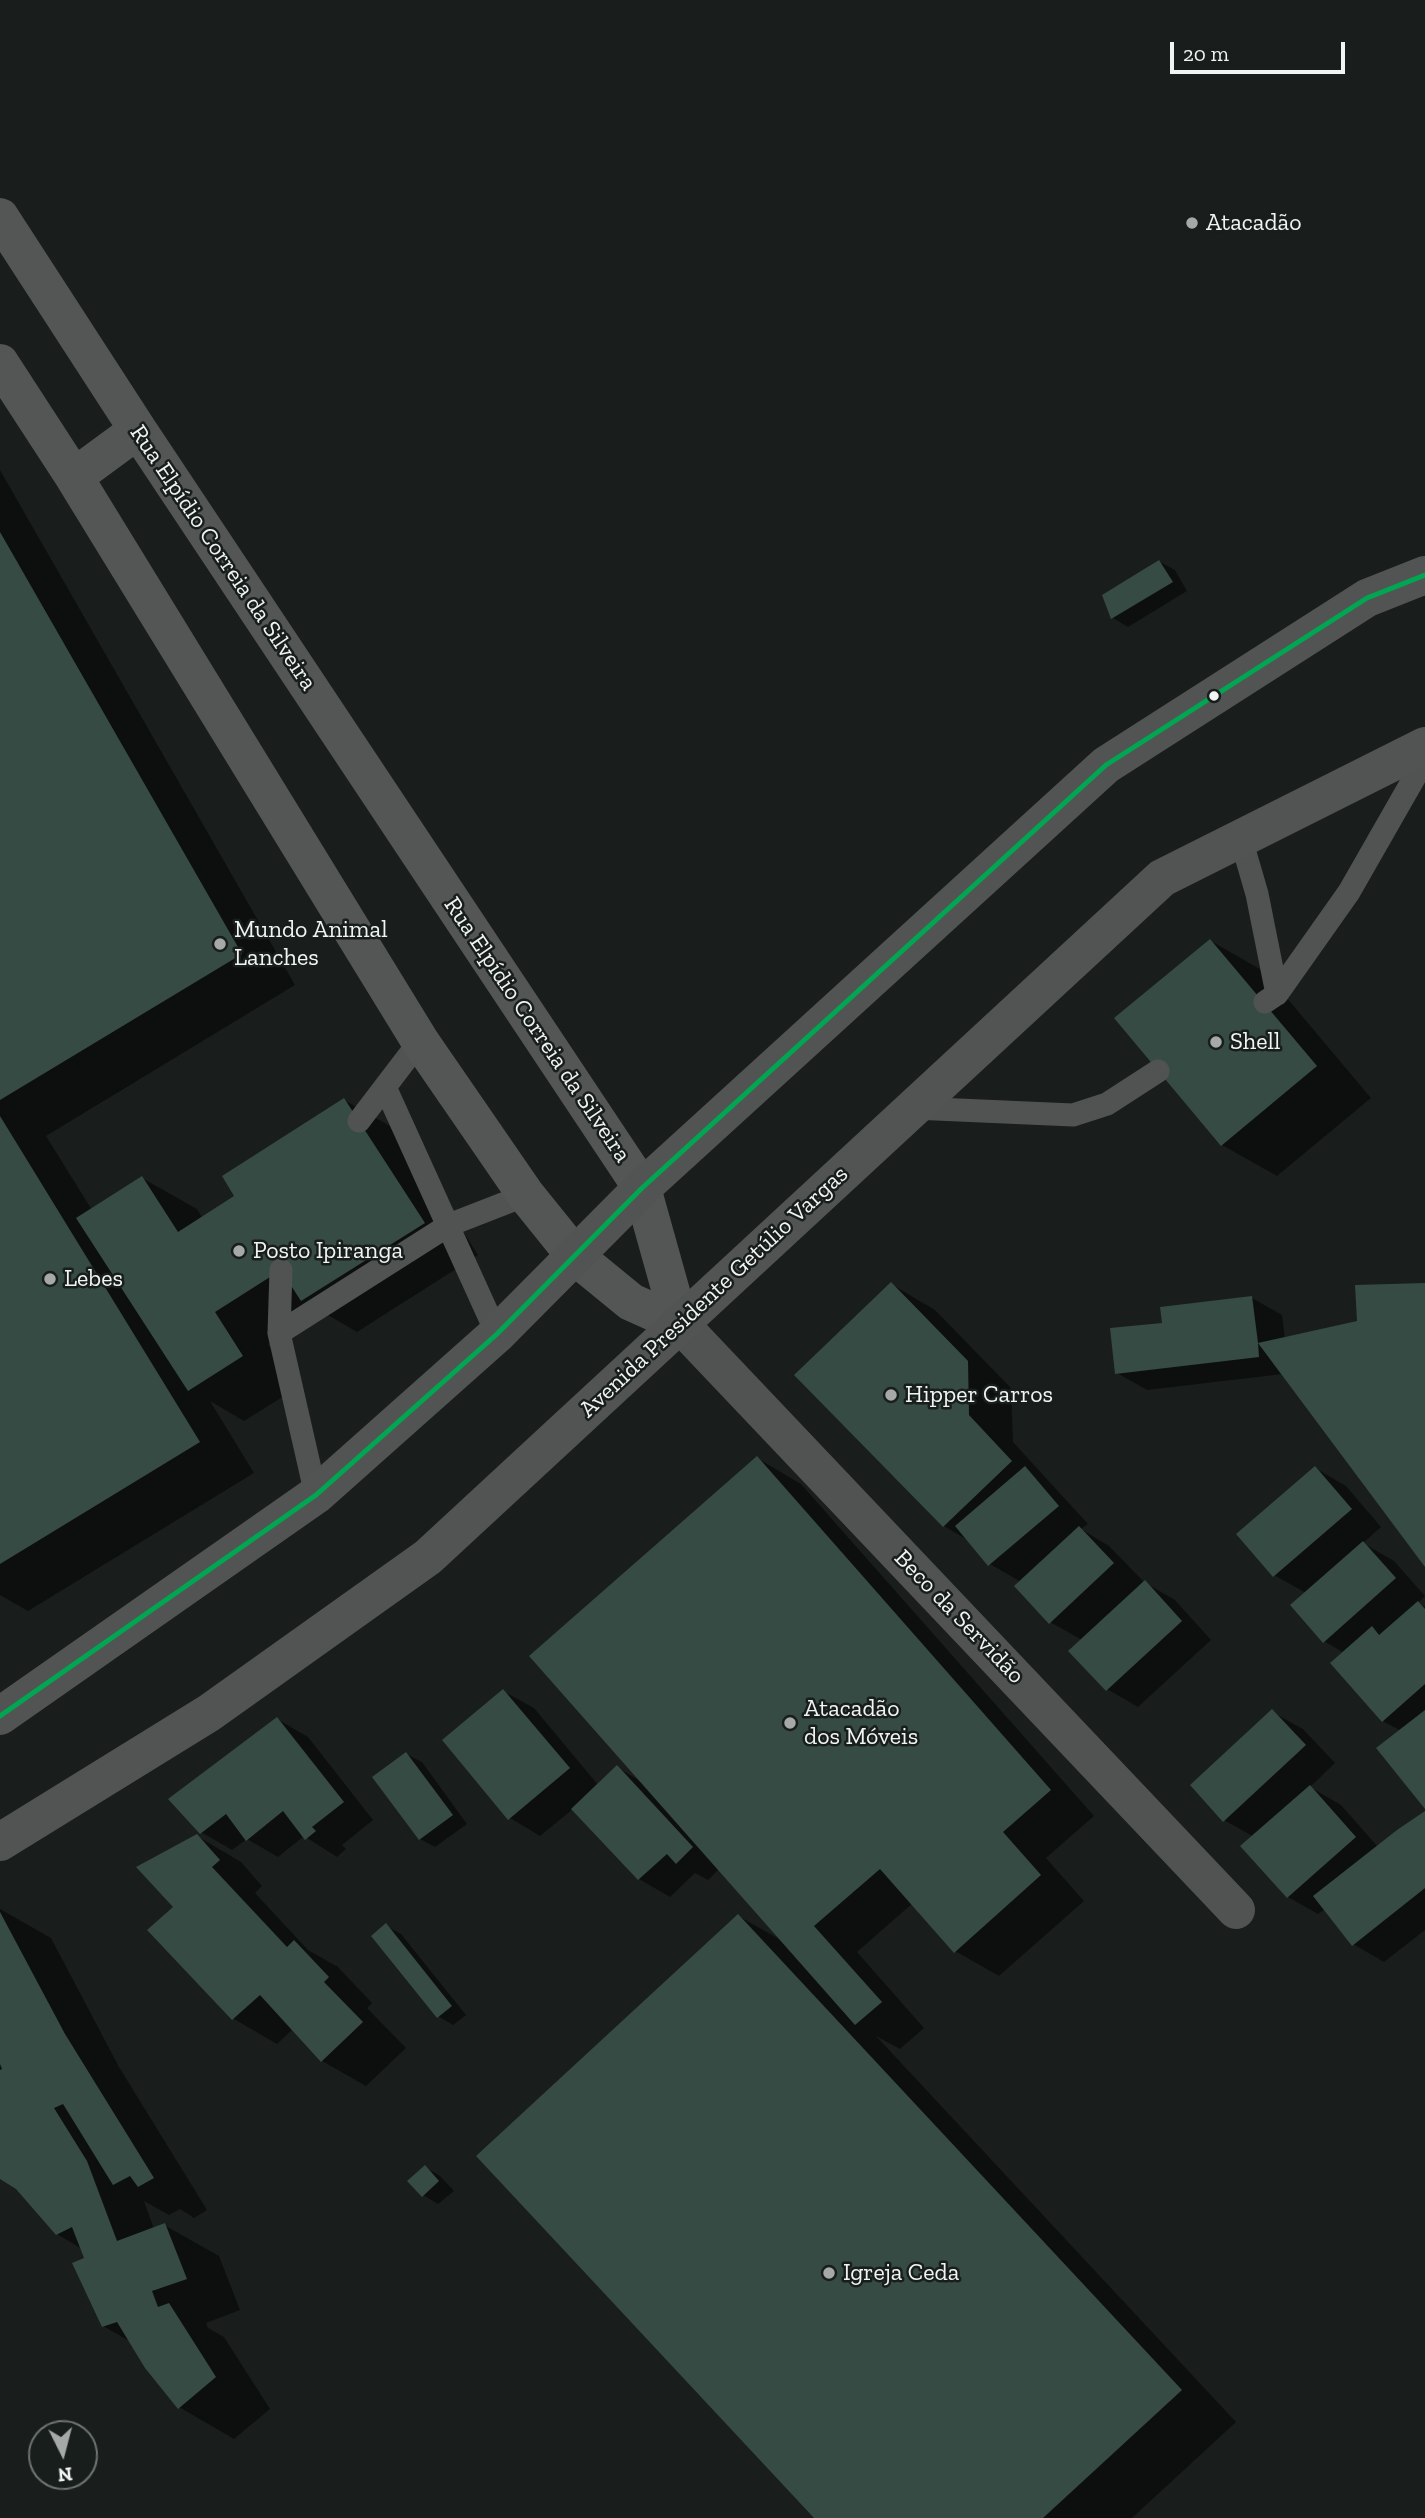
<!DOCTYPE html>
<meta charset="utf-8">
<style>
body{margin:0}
#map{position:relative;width:1425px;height:2518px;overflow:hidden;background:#191d1b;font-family:"Zilla Slab",serif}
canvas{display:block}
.north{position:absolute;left:28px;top:2420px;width:70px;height:70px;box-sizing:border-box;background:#181e1b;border:2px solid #6e7471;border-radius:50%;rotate:174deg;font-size:19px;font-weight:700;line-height:28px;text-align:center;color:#f0f4f2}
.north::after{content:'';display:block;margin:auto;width:24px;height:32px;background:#a5a9a7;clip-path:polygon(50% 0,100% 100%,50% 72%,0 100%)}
.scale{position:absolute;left:1170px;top:42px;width:175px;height:32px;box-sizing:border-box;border:4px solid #f0f4f2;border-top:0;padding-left:9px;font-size:21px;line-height:24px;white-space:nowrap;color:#f0f4f2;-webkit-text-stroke:5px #181e1b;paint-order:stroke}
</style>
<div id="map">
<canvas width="1425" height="2518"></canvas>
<div class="north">N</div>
<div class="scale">20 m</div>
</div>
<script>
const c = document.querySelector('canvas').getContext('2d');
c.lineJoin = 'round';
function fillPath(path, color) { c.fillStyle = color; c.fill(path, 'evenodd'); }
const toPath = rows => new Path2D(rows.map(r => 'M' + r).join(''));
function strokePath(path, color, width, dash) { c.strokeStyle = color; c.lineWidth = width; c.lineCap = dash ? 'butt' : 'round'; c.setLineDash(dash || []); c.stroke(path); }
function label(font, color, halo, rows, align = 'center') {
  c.font = font + ' "Zilla Slab",serif'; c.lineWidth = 5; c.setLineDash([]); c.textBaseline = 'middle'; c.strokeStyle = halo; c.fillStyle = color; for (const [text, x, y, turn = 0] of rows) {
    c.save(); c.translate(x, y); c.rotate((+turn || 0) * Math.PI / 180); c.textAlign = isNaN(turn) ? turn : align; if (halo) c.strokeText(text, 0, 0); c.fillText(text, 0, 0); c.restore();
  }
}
fillPath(toPath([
 [0,470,295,985,46,1136,92,1210,142,1178,197,1209,203,1219,236,1197,344,1100,399,1131,478,1255,357,1332,321,1311,268,1344,297,1388,244,1421,210,1401,254,1473,28,1611,0,1595],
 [1160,562,1175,570,1187,591,1128,627,1113,618,1104,596],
 [1211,941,1265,972,1371,1098,1277,1176,1222,1145],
 [891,1284,935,1310,1011,1388,1013,1442,1088,1524,1081,1529,1109,1546,1144,1582,1175,1600,1211,1640,1138,1707,1107,1689,1082,1640,1050,1622,1021,1582,990,1564,969,1541,944,1526],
 [1425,1285,1425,1564,1283,1374,1147,1390,1117,1373,1164,1324,1252,1298,1282,1315,1285,1339,1358,1322],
 [757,1458,801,1484,1094,1816,1046,1858,1084,1901,999,1976,955,1951,913,1903,857,1952,924,2028,900,2049,876,2036,1236,2422,1132,2518,816,2518,738,1916,783,1941,719,1869,708,1880,695,1873,670,1897,639,1879,573,1809,540,1836,510,1818,503,1691,534,1708,599,1786,618,1768,642,1782],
 [1315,1468,1346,1486,1381,1527,1363,1543,1394,1561,1425,1596,1418,1603,1425,1607,1425,1806,1401,1731,1383,1721,1344,1653,1324,1641,1306,1593,1274,1575],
 [1272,1712,1303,1729,1335,1763,1310,1787,1341,1805,1378,1847,1425,1813,1425,1930,1384,1962,1353,1944,1325,1909,1318,1914,1288,1897,1254,1837,1224,1820],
 [277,1719,308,1737,373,1820,342,1845,346,1849,337,1857,304,1836,278,1857,247,1839,232,1850,201,1832],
 [406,1754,422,1762,467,1824,435,1847,420,1839],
 [197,1836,241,1862,262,1886,255,1893,308,1950,338,1967,372,2003,367,2008,406,2048,366,2086,322,2061,293,2029,277,2044,234,2019,150,1930,175,1907],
 [0,1909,51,1938,119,2067,207,2210,194,2218,180,2209,169,2215,144,2201,154,2229,164,2225,219,2256,240,2310,206,2323,208,2328,224,2337,270,2409,234,2439,179,2407,131,2342,103,2326,82,2249,57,2234,17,2187,0,2177],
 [386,1926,401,1934,466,2015,453,2025,438,2016],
 [425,2167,440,2176,454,2191,438,2204,423,2195]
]), '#0007');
fillPath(toPath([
 [0,532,242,954,0,1100],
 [1159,560,1173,582,1111,619,1102,595],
 [1210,939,1317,1066,1221,1146,1114,1018],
 [344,1098,425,1223,301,1301,281,1270,215,1312,243,1356,188,1391,76,1218,142,1176,178,1232,234,1196,222,1176],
 [0,1116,200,1442,0,1564],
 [891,1282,968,1361,969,1415,1012,1461,943,1527,794,1375],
 [1425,1283,1425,1567,1258,1343,1259,1357,1115,1374,1110,1328,1162,1323,1160,1307,1252,1296,1258,1343,1357,1321,1355,1285],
 [757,1456,1051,1790,1003,1832,1041,1875,954,1953,880,1869,814,1926,882,2002,855,2025,529,1656],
 [1025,1466,1059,1506,988,1566,955,1526],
 [1315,1466,1352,1509,1273,1577,1236,1534],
 [1079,1526,1114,1563,1049,1624,1014,1586],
 [1363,1541,1396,1578,1323,1643,1290,1605],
 [1145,1580,1182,1621,1106,1691,1068,1651],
 [1418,1601,1425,1609,1425,1684,1382,1722,1330,1663,1372,1626,1379,1635],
 [503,1689,570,1768,508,1820,442,1740],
 [1272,1709,1306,1745,1223,1822,1190,1785],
 [1425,1710,1425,1809,1376,1748],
 [277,1717,344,1802,312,1827,316,1831,305,1840,283,1811,246,1841,226,1814,200,1834,168,1799],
 [406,1752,453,1815,419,1840,372,1777],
 [617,1765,693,1847,676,1864,667,1854,638,1880,571,1809],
 [1310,1785,1356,1837,1287,1898,1240,1846],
 [1425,1811,1425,1888,1352,1946,1313,1896,1397,1830],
 [197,1834,220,1860,212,1867,287,1947,294,1940,329,1977,324,1982,363,2022,321,2062,260,1995,232,2020,147,1930,173,1907,136,1867],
 [0,1912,65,2034,154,2178,138,2187,130,2176,113,2185,63,2104,54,2108,87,2161,117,2241,165,2223,187,2279,152,2291,158,2307,169,2303,216,2377,178,2409,145,2368,117,2322,102,2327,72,2263,84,2258,72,2227,56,2235,16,2189,0,2179,0,2070,2,2069,0,2064],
 [738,1914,1182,2390,1043,2518,814,2518,476,2156],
 [386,1923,452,2006,437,2018,371,1936],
 [425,2165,439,2181,422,2197,407,2181]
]), '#364b44');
strokePath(toPath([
 [1241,839,1257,894,1277,994],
 [1265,1002,1277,994,1349,892,1425,759],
 [385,1087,497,1334],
 [913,1108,1073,1115,1107,1104,1158,1071],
 [359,1121,420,1041],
 [279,1333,281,1270],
 [316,1495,279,1333,449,1225,526,1195]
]), '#515353', 23);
strokePath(toPath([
 [680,1324,1236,1910]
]), '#515353', 38);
strokePath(toPath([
 [0,217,138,430,642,1188,680,1324],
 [0,363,74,477,420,1041,526,1195,576,1257,631,1302,680,1324],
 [74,477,138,430]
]), '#545655', 38);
strokePath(toPath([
 [0,1716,316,1495,497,1334,642,1188,1106,765,1367,598,1425,575],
 [0,1842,209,1713,428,1557,1162,878,1425,746]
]), '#525453', 38);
strokePath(toPath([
 [0,1716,316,1495,497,1334,642,1188,1106,765,1367,598,1425,575]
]), '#00a651', 5);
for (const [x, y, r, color] of [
 [1192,223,7,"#a5a9a7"],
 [1214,696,6,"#f0f4f2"],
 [220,944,7,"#a5a9a7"],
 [1216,1042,7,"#a5a9a7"],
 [239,1251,7,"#a5a9a7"],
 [50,1279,7,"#a5a9a7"],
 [891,1395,7,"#a5a9a7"],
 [790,1723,7,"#a5a9a7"],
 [829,2273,7,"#a5a9a7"]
]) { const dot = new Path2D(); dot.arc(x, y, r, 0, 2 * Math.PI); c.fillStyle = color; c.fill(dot); strokePath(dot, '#181e1b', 2.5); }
label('24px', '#f0f4f2', '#181e1b', [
 ["Atacadão",1206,223],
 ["Mundo Animal",234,930],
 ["Lanches",234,958],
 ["Shell",1230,1042],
 ["Posto Ipiranga",253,1251],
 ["Lebes",64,1279],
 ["Hipper Carros",905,1395],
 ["Atacadão",804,1709],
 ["dos Móveis",804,1737],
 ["Igreja Ceda",843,2273]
], 'left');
label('24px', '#f0f4f2', '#181e1b', [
 ["Rua Elpídio Correia da Silveira",223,558,56],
 ["Rua Elpídio Correia da Silveira",537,1030,56],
 ["Avenida Presidente Getúlio Vargas",714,1292,-43],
 ["Beco da Servidão",959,1617,46]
]);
</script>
